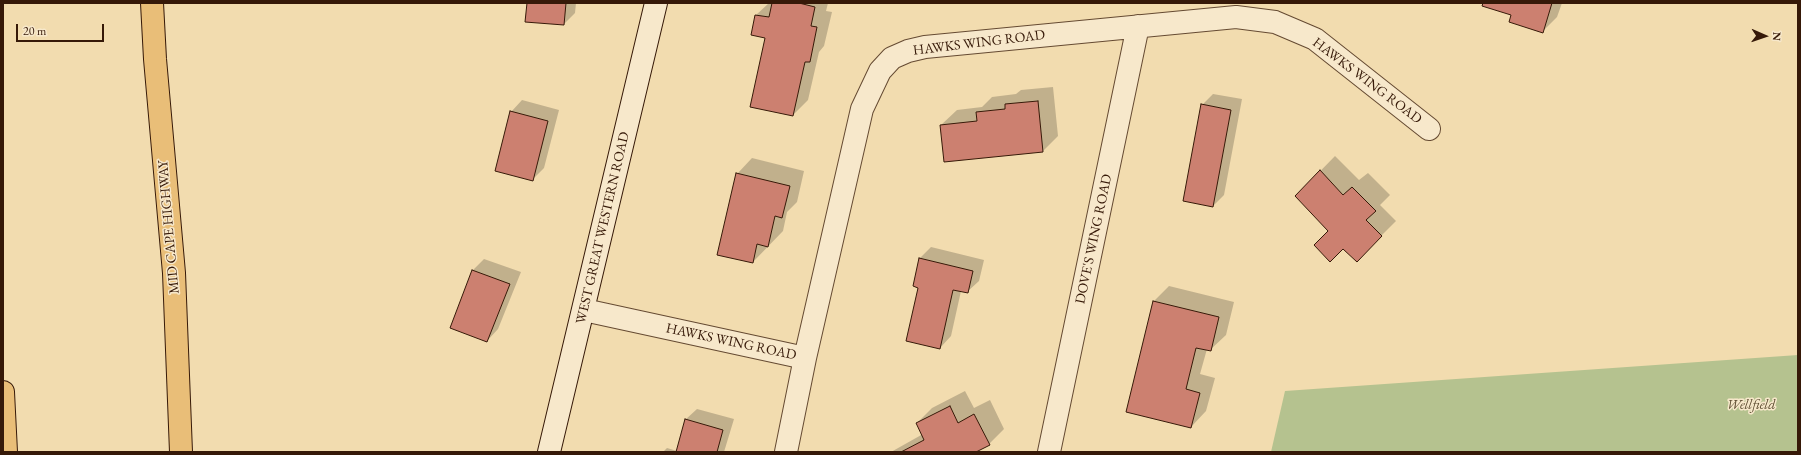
<!DOCTYPE html>
<style>
body{margin:0}
#map{position:relative;width:1801px;height:455px;overflow:hidden;background:#f2dcaf;font-family:"EB Garamond",serif}
canvas{display:block}
.frame{position:absolute;inset:0;border:4px solid #361908;pointer-events:none}
.north{position:absolute;left:1745px;top:16px;width:40px;height:40px;-webkit-text-stroke:3px #f7e8cb;paint-order:stroke;rotate:92deg;font-size:11px;font-weight:700;line-height:16px;text-align:center;color:#361908}
.north::after{content:'';display:block;margin:auto;width:14px;height:18px;background:#361908;clip-path:polygon(50% 0,100% 100%,50% 72%,0 100%)}
.scale{position:absolute;left:16px;top:24px;width:88px;height:18px;box-sizing:border-box;border:2px solid #361908;border-top:0;padding-left:5px;font-size:12px;line-height:14px;white-space:nowrap;color:#361908;-webkit-text-stroke:3px #f7e8cb;paint-order:stroke}
</style>
<div id="map">
<canvas width="1801" height="455"></canvas>
<div class="frame"></div>
<div class="north">N</div>
<div class="scale">20 m</div>
</div>
<script>
const c = document.querySelector('canvas').getContext('2d');
c.lineJoin = 'round';
function fillPath(path, color) { c.fillStyle = color; c.fill(path, 'evenodd'); }
const toPath = rows => new Path2D(rows.map(r => 'M' + r).join(''));
function strokePath(path, color, width, dash) { c.strokeStyle = color; c.lineWidth = width; c.lineCap = dash ? 'butt' : 'round'; c.setLineDash(dash || []); c.stroke(path); }
function label(font, color, halo, rows, align = 'center') {
  c.font = font + ' "EB Garamond",serif'; c.lineWidth = 3; c.setLineDash([]); c.textBaseline = 'middle'; c.strokeStyle = halo; c.fillStyle = color; for (const [text, x, y, turn = 0] of rows) {
    c.save(); c.translate(x, y); c.rotate((+turn || 0) * Math.PI / 180); c.textAlign = isNaN(turn) ? turn : align; if (halo) c.strokeText(text, 0, 0); c.fillText(text, 0, 0); c.restore();
  }
}
fillPath(toPath([
 [1798,355,1798,452,1271,452,1285,391]
]), '#b5c28f');
fillPath(toPath([
 [528,3,576,3,575,13,564,24],
 [769,3,828,3,826,11,832,12,824,46,819,52,808,100,793,115,766,37,756,15],
 [1484,3,1562,3,1557,17,1542,32,1512,14],
 [1053,87,1058,136,1043,151,941,125,957,110,982,107,992,97,1016,94,1021,90],
 [1213,94,1242,99,1224,195,1213,206,1202,105],
 [522,100,559,110,544,168,532,180,511,112],
 [1335,156,1359,180,1368,173,1390,195,1380,205,1396,221,1357,260,1296,196],
 [752,158,804,171,797,202,787,212,783,231,753,262,737,174],
 [931,247,984,260,979,281,967,292,961,291,951,336,940,348,919,287,920,258],
 [484,259,521,272,498,329,487,341,473,270],
 [1169,286,1234,302,1226,335,1210,350,1207,349,1200,374,1215,378,1206,411,1191,427,1127,411,1154,301],
 [965,391,974,408,990,400,1004,429,989,444,974,452,891,452,923,434,917,423,932,408],
 [697,409,734,419,724,452,663,452,667,448,677,451,685,420]
]), '#0003');
const building = toPath([
 [527,3,566,3,564,25,525,22,527,3],
 [772,3,799,3,815,7,811,26,817,27,810,62,805,62,793,116,750,107,765,38,751,35,755,15,769,17,772,3],
 [1483,3,1552,3,1543,33,1509,22,1511,15,1482,6,1483,3],
 [1038,101,1043,152,944,162,940,125,977,121,976,112,1005,109,1005,104,1038,101],
 [1201,104,1231,110,1213,207,1183,201,1201,104],
 [510,111,548,121,533,181,495,171,510,111],
 [1320,170,1343,195,1352,187,1376,211,1366,220,1382,236,1357,262,1343,249,1330,262,1314,245,1328,231,1295,196,1320,170],
 [736,173,790,186,782,218,775,216,768,247,757,244,753,263,717,255,736,173],
 [919,258,973,271,968,293,953,290,940,349,906,341,918,288,913,286,919,258],
 [472,270,510,284,487,342,450,328,472,270],
 [1153,301,1219,317,1211,351,1196,348,1186,389,1200,393,1191,428,1126,412,1153,301],
 [950,406,958,423,974,414,990,445,976,452,901,452,924,440,916,423,950,406],
 [685,419,723,430,717,452,676,452,685,419]
]);
fillPath(building, '#cc8070');
strokePath(building, '#361908', 1);
const street = toPath([
 [584,310,805,358,862,109,880,71,892,58,908,51,925,47,1236,17,1275,22,1315,39,1429,129],
 [786,452,805,358],
 [1049,452,1138,26]
]);
const secondary = toPath([
 [549,452,656,3]
]);
const highway = toPath([
 [152,3,155,59,174,273,181,452],
 [3,392,6,452]
]);
strokePath(street, '#654a32', 24);
strokePath(secondary, '#361908', 24);
strokePath(highway, '#361908', 24);
strokePath(street, '#f7e8cb', 22);
strokePath(secondary, '#f7e8cb', 22);
strokePath(highway, '#e9be78', 22);
label('14px', '#361908', '#f7e8cb', [
 ["HAWKS WING ROAD",979,43,-7],
 ["HAWKS WING ROAD",1367,81,37],
 ["MID CAPE HIGHWAY",169,227,-95],
 ["WEST GREAT WESTERN ROAD",603,228,-77],
 ["DOVE'S WING ROAD",1094,239,-78],
 ["HAWKS WING ROAD",731,342,12]
]);
label('italic 14px', '#5c4c30', '#f7e8cb', [
 ["Wellfield",1751,405]
]);
</script>
